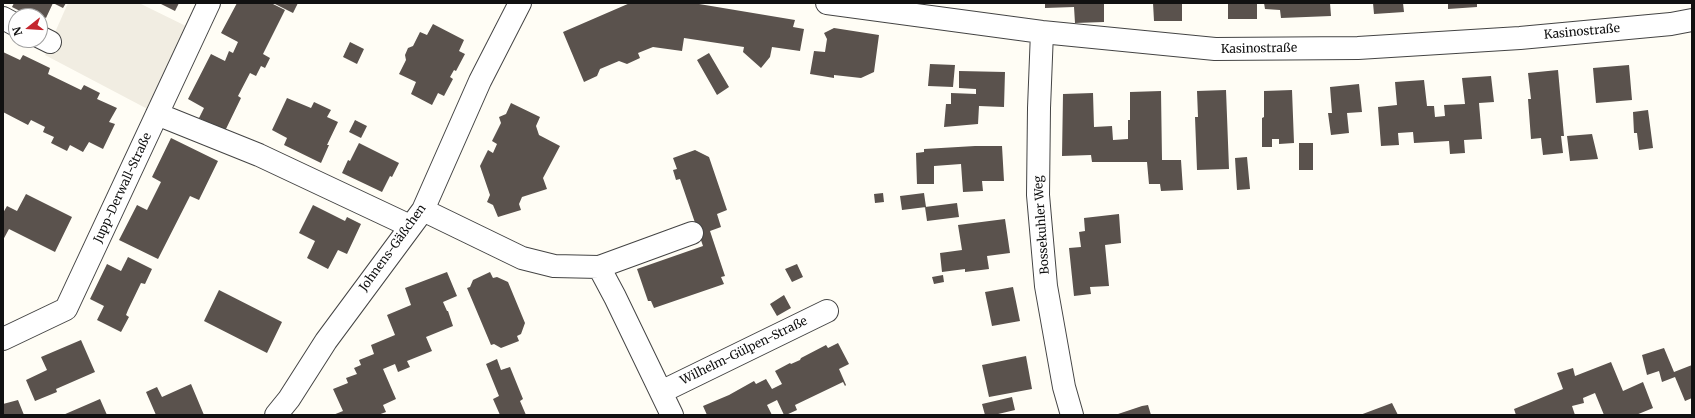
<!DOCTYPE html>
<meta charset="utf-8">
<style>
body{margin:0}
#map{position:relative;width:1695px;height:418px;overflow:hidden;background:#fffdf5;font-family:Merriweather,serif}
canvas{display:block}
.frame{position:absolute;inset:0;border:4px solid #111;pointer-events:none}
.north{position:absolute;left:8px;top:8px;width:40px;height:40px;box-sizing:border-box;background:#fff;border:1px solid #a0a0a0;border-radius:50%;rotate:253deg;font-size:11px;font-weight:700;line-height:16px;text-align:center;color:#111}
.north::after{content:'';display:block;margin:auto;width:14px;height:18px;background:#c4262e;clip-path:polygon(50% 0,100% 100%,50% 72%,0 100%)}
</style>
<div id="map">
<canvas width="1695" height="418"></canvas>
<div class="frame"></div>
<div class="north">N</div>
</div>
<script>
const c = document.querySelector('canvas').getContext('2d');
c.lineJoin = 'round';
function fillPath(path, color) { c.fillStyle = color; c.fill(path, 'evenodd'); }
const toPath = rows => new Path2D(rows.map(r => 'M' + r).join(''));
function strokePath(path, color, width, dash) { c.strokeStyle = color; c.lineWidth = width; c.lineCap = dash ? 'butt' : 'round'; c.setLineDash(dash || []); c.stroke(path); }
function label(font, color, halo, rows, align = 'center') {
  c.font = font + ' Merriweather,serif'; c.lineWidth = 4; c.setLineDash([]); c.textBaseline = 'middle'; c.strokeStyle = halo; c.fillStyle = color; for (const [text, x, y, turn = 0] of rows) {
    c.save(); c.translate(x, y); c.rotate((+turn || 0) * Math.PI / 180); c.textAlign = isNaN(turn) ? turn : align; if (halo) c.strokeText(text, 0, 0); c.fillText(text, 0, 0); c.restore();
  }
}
fillPath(toPath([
 [68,3,139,3,196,31,157,114,45,55]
]), '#f1ede2');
fillPath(toPath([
 [14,3,66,3,63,8,53,3,46,18,35,12,33,16,30,16,12,7],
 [159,3,179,3,175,11],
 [237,3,271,3,285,10,263,54,270,58,265,68,261,66,256,76,250,73,238,96,241,98,225,131,199,118,204,108,188,99,211,54,225,61,229,51,233,53,238,42,221,33],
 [273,3,298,3,293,13],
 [630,3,693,3,795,20,793,27,804,29,800,51,772,47,770,57,761,68,743,52,744,47,684,38,682,51,653,47,638,53,640,58,627,64,619,61,600,69,597,76,584,82,563,32],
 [1045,3,1104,3,1104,22,1075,23,1074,7,1045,8],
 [1153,3,1182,3,1182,21,1154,21],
 [1228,3,1257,3,1257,19,1228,19],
 [1264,3,1330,3,1331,16,1281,18,1280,10,1265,9],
 [1373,3,1403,3,1404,12,1374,14],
 [1448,3,1477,3,1477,7,1448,9],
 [433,24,464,40,459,51,465,54,456,71,454,70,450,77,453,79,444,96,438,93,432,105,411,94,416,82,399,74,406,60,405,55,408,48,413,46,420,32,427,35],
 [834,28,879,35,874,72,861,78,834,75,834,78,810,74,814,51,825,52,827,39,824,33],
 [350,42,364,49,357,64,343,57],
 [3,52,20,60,23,55,50,68,48,74,81,90,84,85,100,93,97,99,117,108,109,122,115,124,103,149,89,142,83,152,70,145,67,151,51,143,54,137,43,132,45,127,31,120,28,125,3,112],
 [709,53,729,87,717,95,697,60],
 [930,64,955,65,953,87,928,86],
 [1629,65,1632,100,1596,103,1593,68],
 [1558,70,1564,136,1561,136,1563,153,1543,155,1541,138,1531,139,1528,99,1531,99,1528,73],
 [959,71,1005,72,1004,107,979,106,978,124,944,127,946,104,951,104,951,93,976,94,976,89,959,88],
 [1491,76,1494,102,1479,103,1482,139,1464,140,1465,153,1450,154,1449,141,1414,143,1413,132,1398,133,1399,145,1381,146,1378,107,1397,105,1395,82,1424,80,1427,106,1434,106,1435,117,1445,116,1444,105,1465,104,1462,78],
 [1359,84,1362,112,1347,113,1349,133,1331,135,1328,113,1332,113,1330,87],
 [1226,90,1229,169,1197,170,1195,117,1198,117,1197,91],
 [1292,90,1294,143,1279,144,1279,139,1272,139,1272,147,1262,147,1262,118,1264,117,1264,91],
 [1161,91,1162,160,1181,160,1183,190,1161,191,1160,184,1149,184,1147,162,1092,162,1091,155,1062,156,1063,94,1093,93,1094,127,1112,126,1113,140,1128,139,1128,120,1130,120,1130,92],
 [287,98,311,108,314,102,331,110,327,117,338,122,327,145,329,145,321,163,284,145,287,138,272,130],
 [511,103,540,117,536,126,539,135,560,146,543,178,547,189,522,197,519,204,521,210,498,217,493,205,487,202,490,195,480,166,488,150,493,153,497,144,492,141,501,123,499,117,506,114],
 [1648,110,1653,148,1639,150,1637,133,1634,133,1633,112],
 [355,120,367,126,361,138,349,132],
 [1592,134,1598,159,1570,161,1567,136],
 [171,138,218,161,199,200,190,196,158,259,119,240,137,205,147,210,161,182,152,177],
 [359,143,399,163,392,177,390,176,382,192,342,173,348,160,350,161],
 [1299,143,1313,143,1313,170,1299,170],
 [975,146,1002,146,1004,181,982,181,983,191,963,192,961,164,934,166,934,184,917,184,916,153,924,152,924,149],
 [695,150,709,157,727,210,717,214,721,227,710,231,725,276,721,277,724,284,654,308,651,301,648,301,637,269,703,246,680,179,676,180,673,170,677,169,673,158],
 [1247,157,1250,189,1237,190,1235,158],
 [883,193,884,202,875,203,874,194],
 [924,193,926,207,902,210,900,196],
 [26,194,72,217,55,252,9,229,3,240,3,213,7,206,17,211],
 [957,203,959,217,927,221,925,207],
 [313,205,345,221,347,217,361,224,347,254,338,250,328,269,307,258,315,241,299,233],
 [1119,214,1121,243,1105,245,1109,286,1090,287,1091,294,1074,296,1069,248,1081,247,1079,232,1085,231,1084,218],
 [1005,219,1010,253,987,256,989,269,965,272,965,269,942,272,940,253,962,250,958,225],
 [128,257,152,269,145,284,141,283,128,310,126,315,129,317,121,332,97,320,104,306,90,299,107,264,121,271],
 [797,264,803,277,792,282,785,269],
 [447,272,457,296,443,302,447,311,448,311,453,326,426,337,432,351,407,361,410,367,398,372,395,364,383,369,396,399,383,405,386,412,378,415,333,415,343,411,333,389,348,383,346,378,357,374,354,368,361,365,359,360,374,354,371,345,395,335,387,315,411,305,405,288],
 [490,272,493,278,497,277,508,282,525,323,521,334,517,336,519,341,501,348,494,344,491,345,467,288,470,287,473,280],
 [943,275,944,282,934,284,932,277],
 [1013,287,1020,321,992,326,985,292],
 [219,290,282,322,267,353,204,321],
 [784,295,791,308,777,316,770,304],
 [81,340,95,372,56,389,57,392,35,401,26,380,47,370,41,357],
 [838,343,849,364,839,369,846,385,845,386,843,382,795,405,797,410,786,415,784,415,777,400,767,405,772,415,707,415,703,406,729,395,754,381,756,384,766,379,772,389,782,384,775,371,790,363,791,364,800,360,801,358,826,345,828,348],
 [1664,348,1674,372,1692,365,1692,398,1685,401,1675,377,1662,382,1659,371,1647,375,1642,355],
 [1026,356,1032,389,989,397,982,365],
 [497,359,501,370,510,367,523,399,520,401,526,415,500,415,493,399,499,396,486,364],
 [1611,362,1623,391,1643,382,1653,408,1636,415,1604,415,1595,393,1583,398,1584,403,1572,406,1575,415,1516,415,1514,409,1563,389,1557,373,1573,368,1575,376],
 [191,384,204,415,156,415,146,392,157,387,162,397],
 [1012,397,1015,410,994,415,985,415,982,404],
 [100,399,107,415,63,415],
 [18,400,24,415,3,415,3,404],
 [1392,403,1398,415,1360,415],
 [1148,405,1151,415,1115,415,1142,406]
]), '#5a524d');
const minor = toPath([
 [827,3,1042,32,1215,49,1358,48,1520,38,1671,24,1692,20],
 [3,18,16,25],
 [1042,32,1039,108,1038,195,1046,286,1064,387,1072,415],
 [40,37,50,42],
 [157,114,259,155,410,226],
 [423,210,522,258,554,266,599,267,615,297,672,415],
 [599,267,692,233],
 [3,339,66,309,209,3],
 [661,392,827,311],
 [276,415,289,399,326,341,423,210,480,81,520,3]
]);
strokePath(minor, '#444', 24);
strokePath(minor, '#fff', 22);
label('12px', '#111', '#fff', [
 ["Kasinostraße",1582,32,-5],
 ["Kasinostraße",1259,49,-1],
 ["Jupp-Derwall-Straße",123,188,-65],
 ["Bossekuhler Weg",1042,225,-94],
 ["Johnens-Gäßchen",393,248,-54],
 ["Wilhelm-Gülpen-Straße",744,351,-26]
]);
</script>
